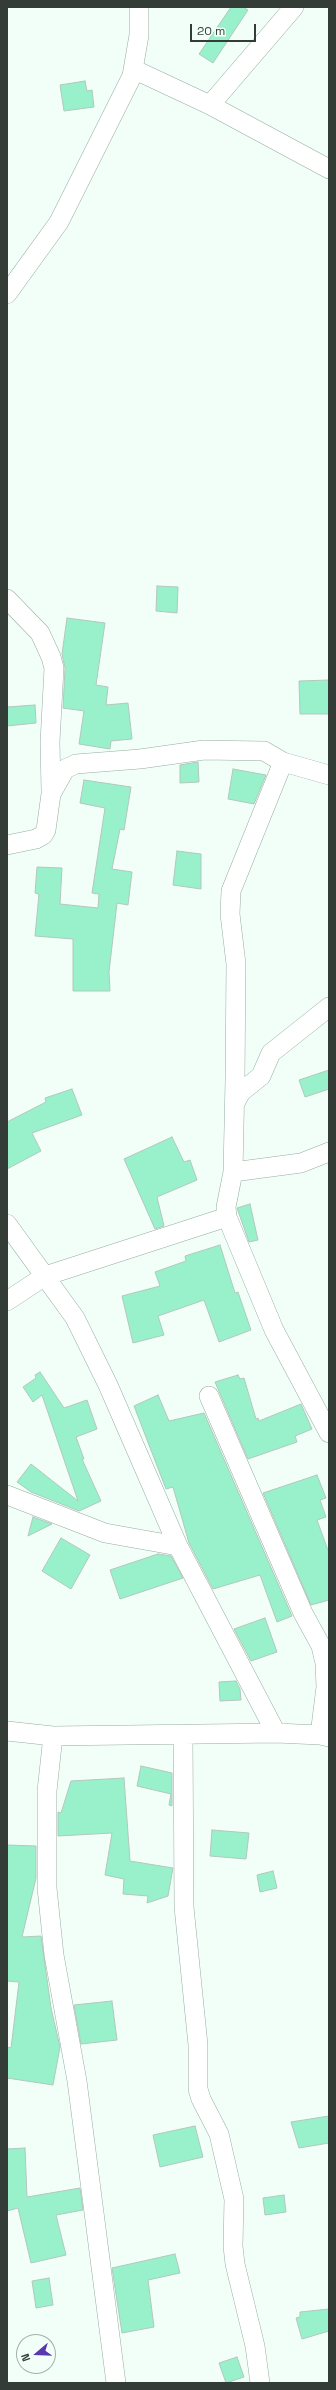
<!DOCTYPE html>
<style>
body{margin:0}
#map{position:relative;width:336px;height:2390px;overflow:hidden;background:#f1fff8;font-family:"Space Grotesk",sans-serif}
canvas{display:block}
.frame{position:absolute;inset:0;border:8px solid #333c37;pointer-events:none}
.north{position:absolute;left:16px;top:2334px;width:40px;height:40px;box-sizing:border-box;background:#f1fff8;border:1px solid #a5b1ab;border-radius:50%;rotate:251deg;font-size:11px;font-weight:700;line-height:16px;text-align:center;color:#333c37}
.north::after{content:'';display:block;margin:auto;width:14px;height:18px;background:#5a38b0;clip-path:polygon(50% 0,100% 100%,50% 72%,0 100%)}
.scale{position:absolute;left:190px;top:24px;width:66px;height:18px;box-sizing:border-box;border:2px solid #333c37;border-top:0;padding-left:5px;font-size:12px;line-height:14px;white-space:nowrap;color:#333c37;-webkit-text-stroke:3px #f1fff8;paint-order:stroke}
</style>
<div id="map">
<canvas width="336" height="2390"></canvas>
<div class="frame"></div>
<div class="north">N</div>
<div class="scale">20 m</div>
</div>
<script>
const c = document.querySelector('canvas').getContext('2d');
c.lineJoin = 'round';
function fillPath(path, color) { c.fillStyle = color; c.fill(path, 'evenodd'); }
const toPath = rows => new Path2D(rows.map(r => 'M' + r).join(''));
function strokePath(path, color, width, dash) { c.strokeStyle = color; c.lineWidth = width; c.lineCap = dash ? 'butt' : 'round'; c.setLineDash(dash || []); c.stroke(path); }
const building = toPath([
 [231,7,243,7,248,10,213,63,199,54,231,7],
 [85,81,87,91,92,90,94,107,64,111,60,85,85,81],
 [157,586,178,587,177,613,156,611,157,586],
 [67,618,105,623,96,685,108,687,106,705,128,703,132,739,111,741,110,749,79,744,84,711,63,708,65,668,62,654,67,618],
 [329,680,329,714,300,714,299,681,329,680],
 [35,705,36,723,7,726,7,707,35,705],
 [198,762,199,782,180,783,180,765,198,762],
 [233,769,266,775,254,804,228,799,233,769],
 [84,780,131,787,124,830,120,829,112,869,132,872,128,905,117,903,109,972,110,991,73,991,73,939,35,936,39,894,35,893,37,867,62,868,60,904,98,908,99,894,92,893,105,808,80,803,84,780],
 [177,851,201,854,201,889,173,885,177,851],
 [329,1070,329,1089,305,1097,299,1080,329,1070],
 [72,1089,82,1115,32,1133,41,1151,7,1169,7,1122,46,1102,45,1098,72,1089],
 [172,1137,184,1162,190,1160,197,1180,157,1197,164,1226,155,1229,124,1159,172,1137],
 [250,1204,258,1240,249,1242,237,1208,250,1204],
 [220,1245,235,1293,238,1292,251,1330,219,1342,204,1300,158,1316,164,1335,133,1343,122,1296,160,1286,155,1272,186,1261,185,1256,220,1245],
 [40,1372,64,1408,87,1400,97,1429,76,1437,84,1459,82,1459,101,1501,79,1511,31,1492,17,1482,31,1464,78,1501,42,1395,33,1402,23,1387,36,1378,35,1375,40,1372],
 [238,1375,240,1379,244,1378,256,1419,258,1418,259,1421,301,1404,312,1429,295,1436,297,1442,248,1459,215,1382,238,1375],
 [158,1395,169,1421,204,1413,292,1616,277,1622,260,1575,213,1589,189,1543,173,1487,166,1489,134,1406,158,1395],
 [317,1475,326,1498,320,1500,326,1517,317,1520,329,1553,329,1600,311,1605,263,1493,317,1475],
 [33,1517,52,1524,28,1536,33,1517],
 [61,1538,90,1555,71,1589,42,1571,61,1538],
 [158,1554,171,1556,183,1578,120,1599,110,1570,158,1554],
 [265,1618,277,1652,251,1661,234,1629,265,1618],
 [236,1681,240,1689,241,1700,220,1701,219,1682,236,1681],
 [141,1766,172,1773,172,1806,169,1805,171,1794,137,1786,141,1766],
 [124,1778,130,1861,173,1868,168,1896,147,1903,148,1896,123,1894,124,1879,105,1875,112,1833,58,1836,58,1812,61,1813,71,1781,124,1778],
 [212,1830,249,1833,246,1859,210,1856,212,1830],
 [7,1845,36,1846,36,1878,22,1937,41,1936,51,2008,60,2047,53,2085,7,2078,7,2047,11,2048,19,1982,7,1981,7,1845],
 [273,1871,277,1888,260,1892,257,1875,273,1871],
 [112,2001,117,2040,81,2044,74,2005,112,2001],
 [329,2116,329,2143,299,2148,291,2122,329,2116],
 [195,2126,203,2157,160,2167,153,2135,195,2126],
 [25,2148,27,2197,80,2188,83,2210,56,2215,66,2255,31,2263,18,2208,7,2211,7,2149,25,2148],
 [284,2195,286,2212,265,2215,263,2198,284,2195],
 [175,2254,180,2273,148,2280,154,2327,122,2333,112,2268,175,2254],
 [49,2278,53,2305,36,2308,32,2281,49,2278],
 [329,2309,329,2331,302,2339,296,2318,300,2317,300,2312,329,2309],
 [237,2357,244,2377,226,2383,219,2363,237,2357]
]);
fillPath(building, '#98f1ca');
strokePath(building, '#b1c8bd', 1);
const street = toPath([
 [133,69,210,105,329,169],
 [210,105,294,7],
 [7,294,59,222,132,76,139,35,139,7],
 [7,599,40,633,51,657,54,668,50,742,51,791],
 [283,762,231,891,230,914,236,964,235,1080,233,1172,226,1207,227,1217,274,1330,329,1433],
 [7,845,36,839,43,835,46,830,51,794,65,769,76,764,140,759,204,750,264,751,283,762,329,775],
 [235,1103,241,1092,261,1076,271,1053,329,1007],
 [233,1172,301,1163,329,1152],
 [7,1224,75,1318,108,1385,178,1546,276,1733],
 [7,1301,45,1276,227,1217],
 [209,1396,303,1613,321,1646,325,1663,326,1687,320,1735],
 [7,1495,105,1533,178,1546],
 [7,1731,53,1736,276,1733,320,1735,329,1737],
 [183,1734,184,1907,198,2045,198,2089,201,2099,219,2134,234,2199,233,2246,235,2264,255,2346,260,2383],
 [53,1736,47,1791,47,1888,54,1955,77,2081,116,2383]
]);
strokePath(street, '#97ada2', 20);
strokePath(street, '#fff', 19);
</script>
